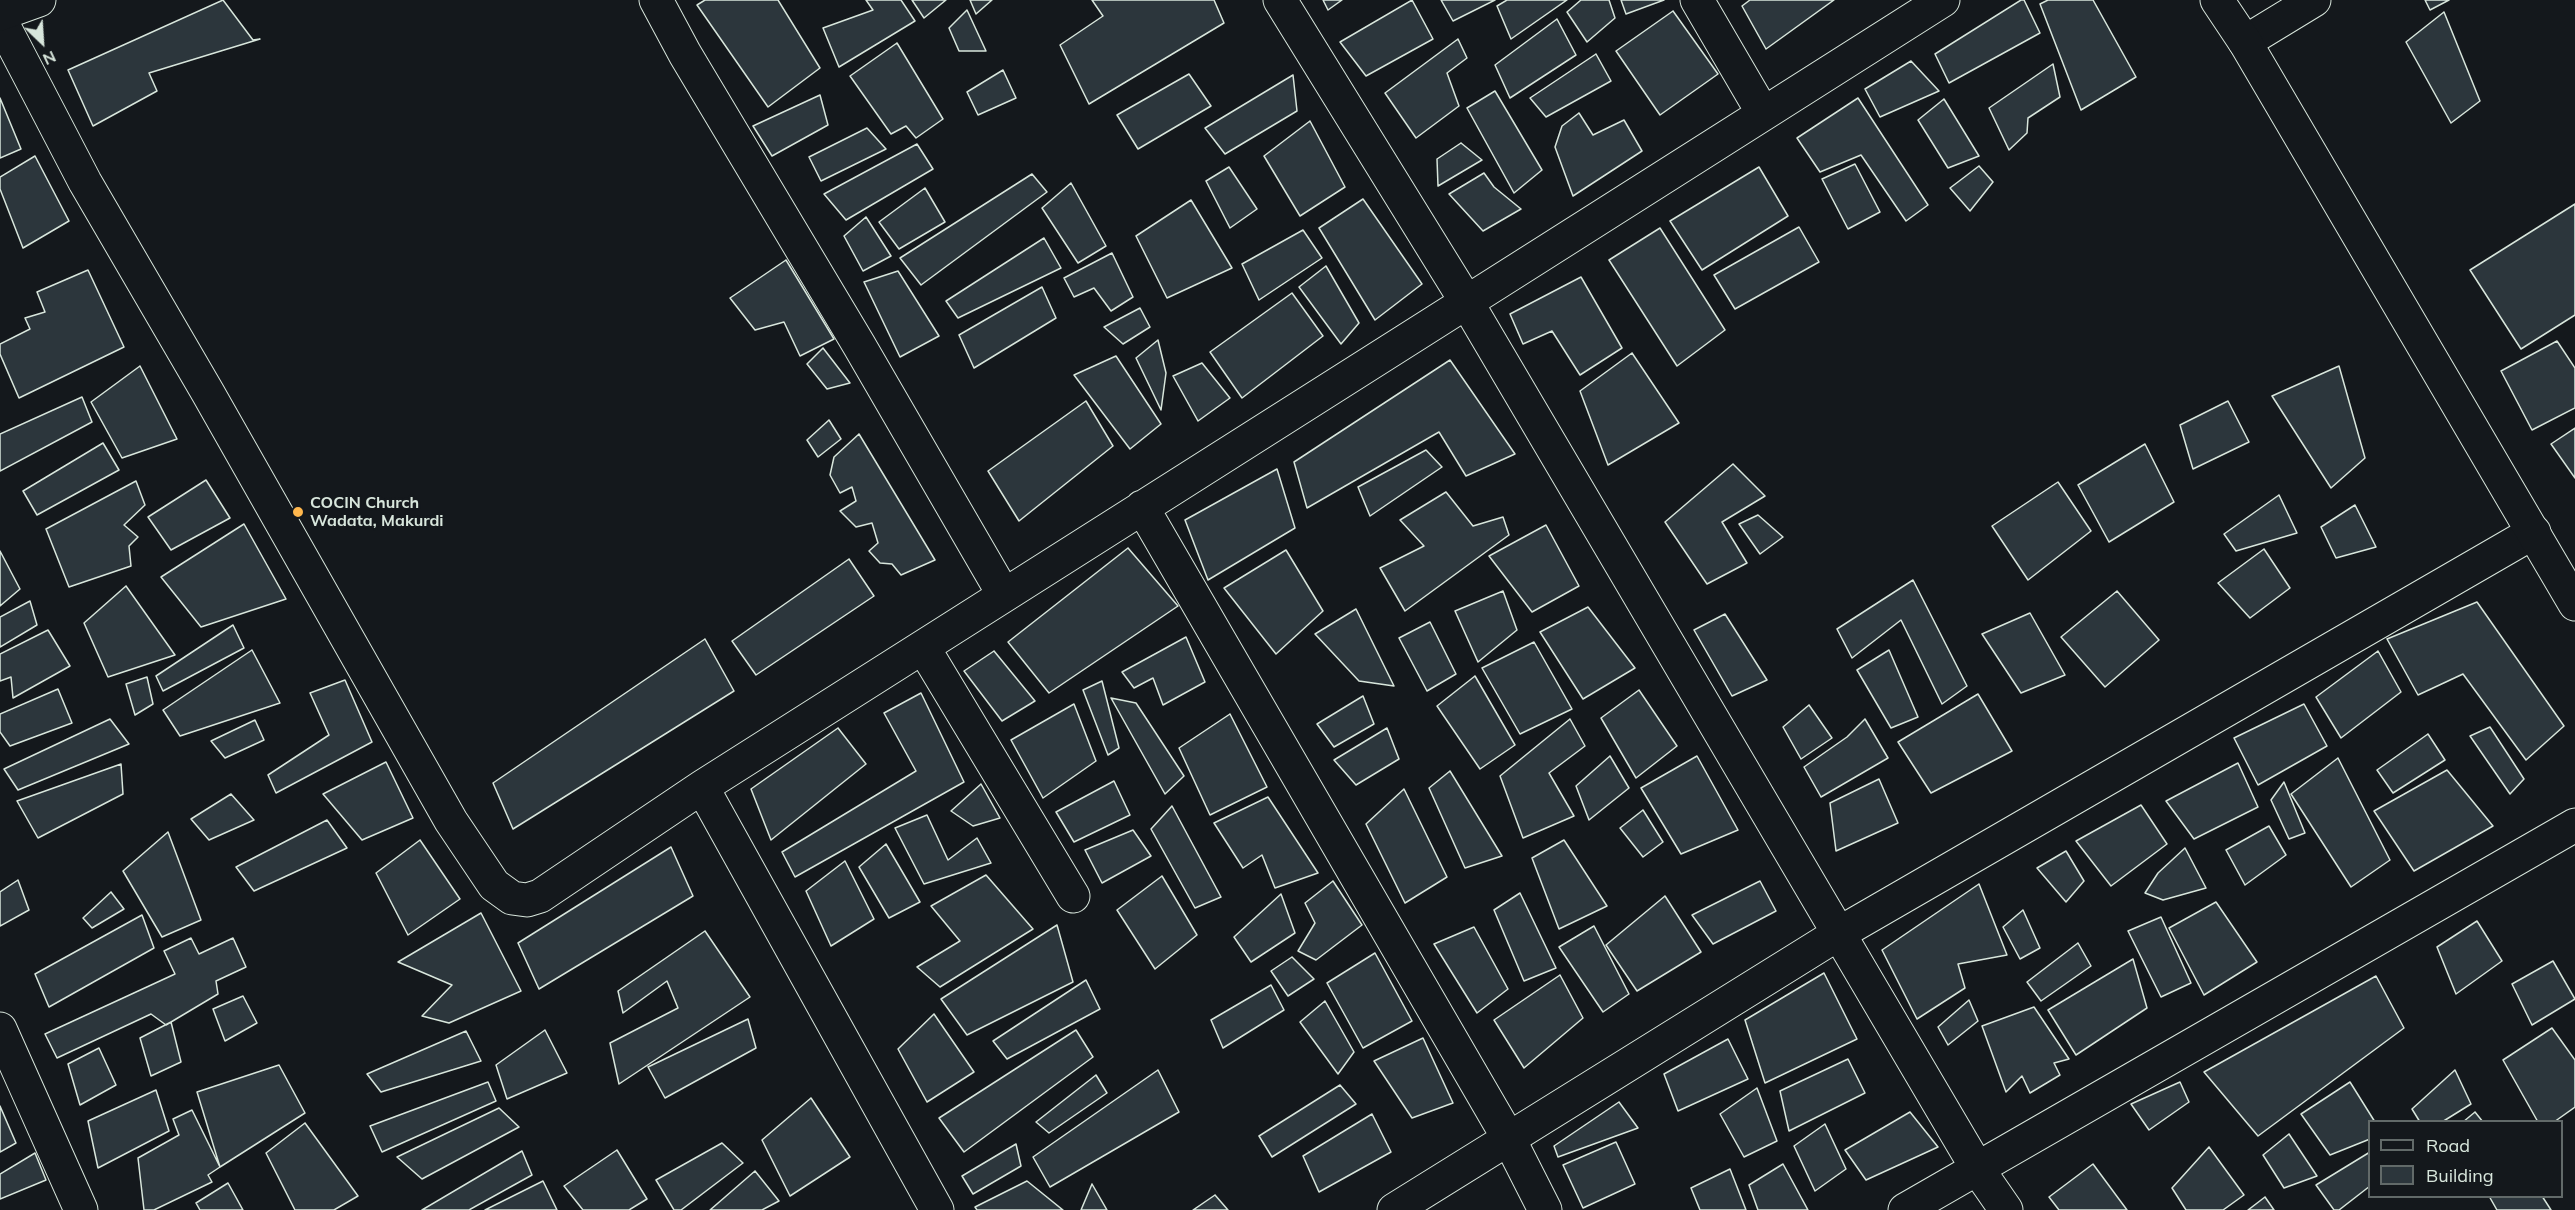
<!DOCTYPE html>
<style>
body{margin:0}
#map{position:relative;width:2575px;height:1210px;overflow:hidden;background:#14181c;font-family:Mulish,sans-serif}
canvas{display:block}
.legend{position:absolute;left:2368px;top:1120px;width:195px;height:78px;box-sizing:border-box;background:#14181c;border:2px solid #626a69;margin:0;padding:8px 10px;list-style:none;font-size:18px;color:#d8e6dc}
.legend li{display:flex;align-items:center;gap:12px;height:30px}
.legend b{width:30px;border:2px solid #626a69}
.north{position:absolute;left:12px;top:12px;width:60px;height:60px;-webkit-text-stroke:4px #14181c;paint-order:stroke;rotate:155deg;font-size:16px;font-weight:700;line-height:24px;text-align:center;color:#d8e6dc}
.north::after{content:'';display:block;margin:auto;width:21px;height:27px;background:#d8e6dc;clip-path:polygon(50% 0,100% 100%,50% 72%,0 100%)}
</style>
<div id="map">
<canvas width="2575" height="1210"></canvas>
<ul class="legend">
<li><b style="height:8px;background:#14181c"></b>Road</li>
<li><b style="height:16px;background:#2c363c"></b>Building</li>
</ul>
<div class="north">N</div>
</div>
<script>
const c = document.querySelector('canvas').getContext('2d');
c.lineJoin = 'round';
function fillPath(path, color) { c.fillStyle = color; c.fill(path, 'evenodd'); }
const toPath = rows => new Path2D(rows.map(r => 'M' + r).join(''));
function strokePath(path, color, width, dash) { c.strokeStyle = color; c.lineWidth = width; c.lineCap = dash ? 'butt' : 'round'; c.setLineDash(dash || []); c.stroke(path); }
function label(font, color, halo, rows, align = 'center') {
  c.font = font + ' Mulish,sans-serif'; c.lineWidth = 4.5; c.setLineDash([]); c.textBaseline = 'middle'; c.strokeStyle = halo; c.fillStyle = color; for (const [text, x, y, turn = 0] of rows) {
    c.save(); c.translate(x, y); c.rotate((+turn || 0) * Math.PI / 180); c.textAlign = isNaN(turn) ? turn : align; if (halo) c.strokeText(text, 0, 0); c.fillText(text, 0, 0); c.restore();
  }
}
const building = toPath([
 [223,0,253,40,260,39,149,73,157,91,93,126,68,70,223,0],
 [705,0,778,0,820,68,768,107,697,5,705,0],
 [866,0,901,0,915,21,839,67,823,28,873,10,866,0],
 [912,0,946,0,924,18,912,0],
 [970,0,992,0,976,14,970,0],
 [1092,0,1214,0,1224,23,1089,104,1060,45,1103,16,1092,0],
 [1323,0,1342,0,1328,10,1323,0],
 [1412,0,1433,39,1366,76,1340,42,1412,0],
 [1441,0,1495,0,1453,21,1441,0],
 [1507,0,1567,0,1511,39,1497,6,1507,0],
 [1581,0,1609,0,1615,18,1587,42,1567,12,1581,0],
 [1621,0,1664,0,1626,14,1621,0],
 [1750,0,1834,0,1766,49,1742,6,1750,0],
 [2021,0,2024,0,2040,33,1949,83,1935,54,2021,0],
 [2048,0,2093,0,2136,77,2081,110,2040,4,2048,0],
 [2425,0,2449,0,2430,10,2425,0],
 [967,10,986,51,959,51,949,28,967,10],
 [1673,11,1718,74,1660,115,1616,51,1673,11],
 [2444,12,2480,101,2451,123,2406,42,2444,12],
 [1557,19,1576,55,1510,98,1495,65,1557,19],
 [1458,39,1467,58,1447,73,1459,106,1416,138,1385,93,1458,39],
 [897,43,943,119,916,138,906,126,891,134,850,76,897,43],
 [1596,54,1611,81,1546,117,1530,98,1596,54],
 [1911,61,1939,91,1880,117,1865,89,1911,61],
 [2053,64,2060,97,2028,118,2027,133,2009,150,1989,108,2053,64],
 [1003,70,1016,98,978,115,967,92,1003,70],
 [1189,74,1211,106,1138,149,1117,115,1189,74],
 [1293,75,1297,111,1225,154,1205,128,1293,75],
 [1495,91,1542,170,1514,193,1467,108,1495,91],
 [820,95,828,125,772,156,753,126,820,95],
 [0,98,21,149,0,158,0,98],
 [1858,98,1928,205,1906,221,1861,155,1820,172,1797,138,1858,98],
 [1944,99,1979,156,1948,168,1918,120,1944,99],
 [1579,113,1593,135,1624,120,1642,151,1573,196,1555,147,1562,126,1579,113],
 [1310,121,1345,187,1300,216,1264,156,1310,121],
 [867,128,886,149,821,181,809,157,867,128],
 [1461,143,1482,160,1438,186,1437,159,1461,143],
 [917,144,933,169,846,220,824,194,917,144],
 [35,156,69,221,23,248,0,189,0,177,35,156],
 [1855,164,1880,212,1848,229,1822,179,1855,164],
 [1979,166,1993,182,1970,211,1950,188,1979,166],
 [1229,167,1257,209,1230,228,1206,181,1229,167],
 [1759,167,1788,216,1702,270,1670,221,1759,167],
 [1484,173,1494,187,1521,209,1483,231,1449,194,1484,173],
 [1032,174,1047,192,921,285,900,258,1032,174],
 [1071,183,1106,246,1078,263,1042,208,1071,183],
 [925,188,945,222,899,249,879,222,925,188],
 [1363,199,1422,284,1375,320,1319,228,1363,199],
 [1191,200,1232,268,1167,298,1136,236,1191,200],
 [2575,204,2575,315,2521,349,2470,270,2575,204],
 [866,217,891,256,863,271,844,236,866,217],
 [1799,227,1819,262,1735,309,1714,275,1799,227],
 [1660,228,1725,330,1677,366,1609,260,1660,228],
 [1303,230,1322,258,1259,300,1242,264,1303,230],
 [1044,238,1061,268,958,318,946,301,1044,238],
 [1112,253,1133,297,1111,311,1094,288,1074,297,1064,278,1112,253],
 [786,260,834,339,800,356,784,322,755,330,730,298,786,260],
 [1326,266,1359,323,1341,344,1299,287,1326,266],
 [88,270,124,347,19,398,0,354,0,344,30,329,25,318,45,312,37,292,88,270],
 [898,271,939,336,900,357,864,282,898,271],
 [1581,277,1622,348,1580,375,1552,331,1523,344,1510,314,1581,277],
 [1042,287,1056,318,974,368,959,335,1042,287],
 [1292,293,1323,336,1242,398,1210,352,1292,293],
 [1140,308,1150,327,1123,344,1104,327,1140,308],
 [1158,340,1166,373,1161,410,1136,358,1158,340],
 [2557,341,2575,368,2575,408,2532,430,2501,371,2557,341],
 [823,348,850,383,827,389,807,364,823,348],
 [1632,353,1679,423,1608,465,1580,391,1632,353],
 [1116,356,1161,424,1130,449,1074,375,1116,356],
 [1450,360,1515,454,1466,476,1439,432,1307,508,1294,462,1450,360],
 [1202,363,1230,398,1198,421,1173,376,1202,363],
 [140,366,177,439,122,458,91,402,140,366],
 [2339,366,2365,458,2331,488,2272,396,2339,366],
 [82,397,92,422,0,471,0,434,82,397],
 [1086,401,1113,446,1019,521,988,471,1086,401],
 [2228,401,2249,442,2193,469,2180,425,2228,401],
 [829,420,841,439,818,457,807,440,829,420],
 [2575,428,2575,478,2551,444,2575,428],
 [859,434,935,560,901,575,892,564,880,563,869,551,878,543,872,523,856,527,840,511,856,501,852,487,840,493,830,475,834,457,859,434],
 [103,443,119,470,37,515,23,491,103,443],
 [2145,444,2174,502,2109,542,2078,485,2145,444],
 [1426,450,1442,467,1370,516,1358,487,1426,450],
 [1733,464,1765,496,1722,522,1747,563,1707,584,1665,522,1733,464],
 [1277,469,1295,528,1208,580,1185,520,1277,469],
 [206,480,230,518,171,550,148,517,206,480],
 [136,481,145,505,124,525,138,537,129,546,131,566,69,587,46,529,136,481],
 [2058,482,2091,531,2028,580,1992,526,2058,482],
 [1446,492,1473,526,1503,517,1509,535,1405,611,1380,568,1424,546,1400,520,1446,492],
 [2279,495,2297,533,2236,551,2224,534,2279,495],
 [2355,505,2376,547,2336,558,2321,527,2355,505],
 [1758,515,1783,537,1760,554,1739,524,1758,515],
 [244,524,286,599,201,627,161,577,244,524],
 [1546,525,1579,586,1532,612,1489,556,1546,525],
 [1128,548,1178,606,1049,693,1008,642,1128,548],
 [2264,549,2290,588,2250,618,2218,583,2264,549],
 [1286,550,1323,611,1276,654,1224,588,1286,550],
 [0,551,20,589,0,606,0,551],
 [849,559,874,596,756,675,732,641,849,559],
 [1913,580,1967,686,1942,704,1901,620,1852,658,1837,629,1913,580],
 [126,586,175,655,108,677,84,623,126,586],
 [1503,591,1517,630,1478,662,1455,611,1503,591],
 [2117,591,2159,640,2105,687,2061,637,2117,591],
 [30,601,37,625,0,647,0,617,30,601],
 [2477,602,2564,726,2526,760,2463,674,2418,695,2387,639,2477,602],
 [1588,607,1635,668,1583,699,1540,632,1588,607],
 [1356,609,1394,686,1359,681,1315,634,1356,609],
 [2030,613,2065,675,2021,693,1982,634,2030,613],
 [1725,614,1767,680,1732,696,1694,630,1725,614],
 [1430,622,1456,674,1427,691,1399,638,1430,622],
 [233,625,244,648,163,691,156,676,233,625],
 [48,630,70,666,13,698,11,677,0,681,0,654,48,630],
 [1186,637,1205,682,1163,705,1153,678,1134,688,1122,672,1186,637],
 [705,639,734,691,513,829,493,783,705,639],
 [1534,642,1572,709,1520,734,1482,668,1534,642],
 [252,650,280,703,180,736,163,710,252,650],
 [1889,650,1918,717,1891,728,1857,670,1889,650],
 [994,651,1035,701,1002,721,964,671,994,651],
 [2378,651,2401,692,2341,738,2316,697,2378,651],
 [1475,676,1515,745,1480,769,1437,706,1475,676],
 [147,677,153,704,135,715,126,684,147,677],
 [345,680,372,742,276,793,268,775,329,735,310,693,345,680],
 [1102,681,1119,748,1108,755,1083,690,1102,681],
 [58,689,72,723,10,746,0,732,0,714,58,689],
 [1639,690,1677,746,1636,778,1601,718,1639,690],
 [921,693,964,782,795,877,782,852,916,771,884,713,921,693],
 [1978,694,2012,751,1931,793,1898,742,1978,694],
 [1363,696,1374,724,1334,747,1317,724,1363,696],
 [1111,698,1136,703,1184,776,1165,794,1111,698],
 [1074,704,1096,761,1043,798,1011,740,1074,704],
 [2304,704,2327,746,2258,785,2234,738,2304,704],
 [1809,705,1832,738,1801,759,1783,727,1809,705],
 [1230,714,1267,787,1210,815,1179,748,1230,714],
 [110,719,129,744,18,790,4,769,110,719],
 [1570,719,1585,746,1549,773,1574,816,1523,838,1500,776,1570,719],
 [1865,719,1888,758,1821,797,1804,767,1847,737,1865,719],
 [255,720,264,740,225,758,211,741,255,720],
 [2490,727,2524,779,2510,794,2470,736,2490,727],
 [838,728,866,764,771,840,751,789,838,728],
 [1387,728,1399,759,1356,785,1334,760,1387,728],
 [2428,734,2445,760,2393,793,2377,770,2428,734],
 [1610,756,1629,788,1589,820,1576,786,1610,756],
 [1697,756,1738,830,1681,854,1641,788,1697,756],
 [2338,758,2390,860,2351,887,2291,794,2338,758],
 [386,762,413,818,362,840,323,794,386,762],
 [2238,763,2258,807,2194,839,2166,801,2238,763],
 [121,764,123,794,38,838,17,801,121,764],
 [2447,770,2493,826,2414,871,2374,811,2447,770],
 [1450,771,1502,856,1465,868,1429,788,1450,771],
 [1879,779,1898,823,1836,851,1830,803,1879,779],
 [1114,781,1130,815,1074,842,1056,812,1114,781],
 [2284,782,2305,833,2289,839,2271,800,2284,782],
 [981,784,1000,818,973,826,951,811,981,784],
 [1404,789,1447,877,1405,903,1366,824,1404,789],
 [231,794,254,820,209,840,191,819,231,794],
 [1268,797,1318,873,1275,888,1262,855,1243,868,1214,823,1268,797],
 [2141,805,2167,844,2111,886,2076,841,2141,805],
 [1172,806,1221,897,1195,908,1151,829,1172,806],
 [1643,810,1663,842,1643,857,1620,828,1643,810],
 [927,815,948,860,977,838,991,863,924,884,895,828,927,815],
 [327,820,347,848,254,891,236,867,327,820],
 [2269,826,2286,855,2245,885,2226,850,2269,826],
 [1133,830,1151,856,1102,883,1085,850,1133,830],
 [168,832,201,920,162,937,123,871,168,832],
 [420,840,460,899,408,935,376,873,420,840],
 [1564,840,1607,906,1559,929,1532,858,1564,840],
 [886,844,920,902,889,918,859,867,886,844],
 [671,847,693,896,539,989,518,943,671,847],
 [2185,848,2206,888,2163,900,2145,893,2158,873,2185,848],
 [2066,851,2084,881,2066,902,2037,868,2066,851],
 [845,861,874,919,831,946,806,891,845,861],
 [986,875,1033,929,940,987,917,967,960,941,931,906,986,875],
 [1162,876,1197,935,1155,969,1117,910,1162,876],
 [18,880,29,910,0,926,0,892,18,880],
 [1333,881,1362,925,1316,960,1298,951,1315,923,1305,903,1333,881],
 [1760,881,1776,911,1713,944,1692,915,1760,881],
 [1979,884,2007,955,1958,964,1965,988,1917,1019,1882,950,1979,884],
 [111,892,124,909,92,928,83,918,111,892],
 [1520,893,1556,968,1524,981,1494,910,1520,893],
 [1281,894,1295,933,1251,962,1234,937,1281,894],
 [1665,896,1701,952,1637,991,1606,945,1665,896],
 [2216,902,2257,962,2204,995,2169,928,2216,902],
 [2023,910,2040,948,2020,959,2003,927,2023,910],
 [481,913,521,991,449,1023,422,1016,452,985,398,962,481,913],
 [142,915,154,948,49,1007,35,974,142,915],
 [2161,917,2191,983,2161,997,2128,931,2161,917],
 [2477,921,2502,961,2456,994,2437,947,2477,921],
 [1057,925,1073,982,967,1035,941,999,1057,925],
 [1594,926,1629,994,1603,1012,1559,947,1594,926],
 [1474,927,1508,989,1477,1013,1434,944,1474,927],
 [705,931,750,997,619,1084,610,1043,678,1008,667,981,623,1013,618,991,705,931],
 [191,938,199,954,233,938,246,967,216,981,218,994,166,1025,151,1014,57,1058,45,1034,175,974,164,951,191,938],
 [2078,943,2091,966,2041,1001,2027,982,2078,943],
 [1375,953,1412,1021,1363,1048,1327,983,1375,953],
 [1292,957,1314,979,1288,996,1271,971,1292,957],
 [2133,959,2147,1008,2076,1055,2048,1010,2133,959],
 [2553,961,2575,999,2532,1025,2512,984,2553,961],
 [1824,973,1857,1039,1765,1083,1745,1020,1824,973],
 [1560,975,1583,1018,1524,1068,1494,1020,1560,975],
 [2376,976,2404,1028,2258,1136,2204,1072,2376,976],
 [1086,980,1100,1009,1007,1059,993,1041,1086,980],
 [1271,985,1284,1010,1223,1048,1211,1020,1271,985],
 [243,996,257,1023,225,1041,213,1009,243,996],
 [1969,1000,1978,1021,1948,1045,1938,1027,1969,1000],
 [1325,1001,1354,1052,1338,1074,1300,1022,1325,1001],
 [2034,1007,2069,1059,2054,1063,2060,1075,2030,1093,2022,1076,2006,1092,1982,1026,2034,1007],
 [934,1014,974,1072,927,1102,898,1049,934,1014],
 [748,1019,756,1048,665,1098,648,1067,748,1019],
 [171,1022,181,1062,151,1076,140,1038,171,1022],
 [2552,1028,2575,1060,2575,1107,2554,1122,2538,1122,2503,1060,2552,1028],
 [545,1030,567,1073,507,1099,496,1065,545,1030],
 [1076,1030,1093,1057,964,1152,939,1118,1076,1030],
 [466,1031,481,1061,381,1092,367,1074,466,1031],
 [1423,1038,1453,1103,1412,1118,1374,1061,1423,1038],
 [1728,1039,1748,1079,1678,1111,1664,1074,1728,1039],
 [99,1048,116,1085,80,1105,68,1064,99,1048],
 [1848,1059,1865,1093,1789,1131,1780,1091,1848,1059],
 [279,1065,305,1113,220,1167,197,1092,279,1065],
 [1158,1070,1179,1112,1050,1187,1033,1157,1158,1070],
 [2455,1070,2471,1104,2442,1122,2420,1122,2412,1109,2455,1070],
 [1096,1075,1107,1093,1049,1133,1036,1122,1096,1075],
 [488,1082,496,1101,382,1152,370,1126,488,1082],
 [2180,1082,2189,1102,2149,1130,2131,1104,2180,1082],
 [2350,1082,2375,1122,2370,1122,2370,1139,2330,1155,2301,1114,2350,1082],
 [1340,1085,1356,1104,1272,1157,1259,1136,1340,1085],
 [1757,1088,1777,1141,1744,1157,1720,1114,1757,1088],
 [156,1090,169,1131,98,1168,88,1121,156,1090],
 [811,1098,850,1157,790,1196,762,1140,811,1098],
 [1619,1102,1638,1128,1558,1157,1554,1146,1619,1102],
 [0,1106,16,1143,0,1152,0,1106],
 [499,1108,519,1127,422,1179,397,1157,499,1108],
 [192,1110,220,1167,208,1175,212,1182,154,1210,144,1210,138,1158,179,1135,173,1119,192,1110],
 [1910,1112,1938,1147,1866,1180,1845,1150,1910,1112],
 [2475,1112,2483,1122,2463,1122,2475,1112],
 [1372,1114,1391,1152,1319,1192,1303,1156,1372,1114],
 [305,1123,358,1196,334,1210,295,1210,266,1153,305,1123],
 [1825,1124,1846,1169,1815,1191,1794,1146,1825,1124],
 [2289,1134,2317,1176,2284,1188,2263,1155,2289,1134],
 [1616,1142,1635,1184,1583,1208,1563,1165,1616,1142],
 [722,1143,743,1163,681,1210,674,1210,656,1180,722,1143],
 [1016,1144,1021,1166,973,1194,962,1176,1016,1144],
 [2209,1147,2244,1195,2223,1210,2186,1210,2172,1188,2209,1147],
 [617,1150,647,1199,629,1210,583,1210,564,1186,617,1150],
 [522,1151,532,1175,469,1210,422,1210,522,1151],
 [2370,1152,2370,1186,2339,1210,2334,1210,2316,1185,2370,1152],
 [35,1153,46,1180,0,1199,0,1174,35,1153],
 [1783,1164,1808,1210,1758,1210,1749,1185,1783,1164],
 [2093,1164,2127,1210,2059,1210,2049,1197,2093,1164],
 [1730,1169,1746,1210,1700,1210,1691,1188,1730,1169],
 [755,1171,779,1201,762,1210,710,1210,755,1171],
 [543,1181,557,1210,485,1210,543,1181],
 [1027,1181,1063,1210,977,1210,975,1207,1027,1181],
 [228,1183,243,1210,200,1210,196,1203,228,1183],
 [1092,1184,1107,1210,1081,1210,1092,1184],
 [1215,1195,1228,1210,1193,1210,1215,1195],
 [2489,1196,2542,1196,2551,1210,2497,1210,2489,1196],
 [2265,1197,2274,1210,2248,1210,2265,1197]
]);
fillPath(building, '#2c363c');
strokePath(building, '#d8e6dc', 1.5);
const minor = toPath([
 [656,0,685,54,859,345,1004,595],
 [1280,0,1466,301,1977,1168,2006,1210],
 [1697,0,1763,113],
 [0,19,85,182,208,393,451,821,494,885,512,898,527,900,540,896,702,787],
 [2245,42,2314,0],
 [1142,507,1509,1139,1545,1210],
 [923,647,1073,896],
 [0,1029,81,1210],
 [937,1210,702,787,1943,0],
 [1394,1210,1838,934,2534,532],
 [1905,1210,2575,825]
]);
const tertiary = toPath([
 [2217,0,2245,42,2575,604],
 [0,14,39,0]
]);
strokePath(minor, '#d8e6dc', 35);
strokePath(tertiary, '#d8e6dc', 35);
strokePath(minor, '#14181c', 33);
strokePath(tertiary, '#14181c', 33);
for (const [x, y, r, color] of [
 [298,512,6,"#ffb74d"]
]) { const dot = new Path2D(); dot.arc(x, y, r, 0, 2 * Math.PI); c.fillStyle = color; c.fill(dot); strokePath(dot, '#14181c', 2); }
label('bold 16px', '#d8e6dc', '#14181c', [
 ["COCIN Church",310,503],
 ["Wadata, Makurdi",310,521]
], 'left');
</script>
